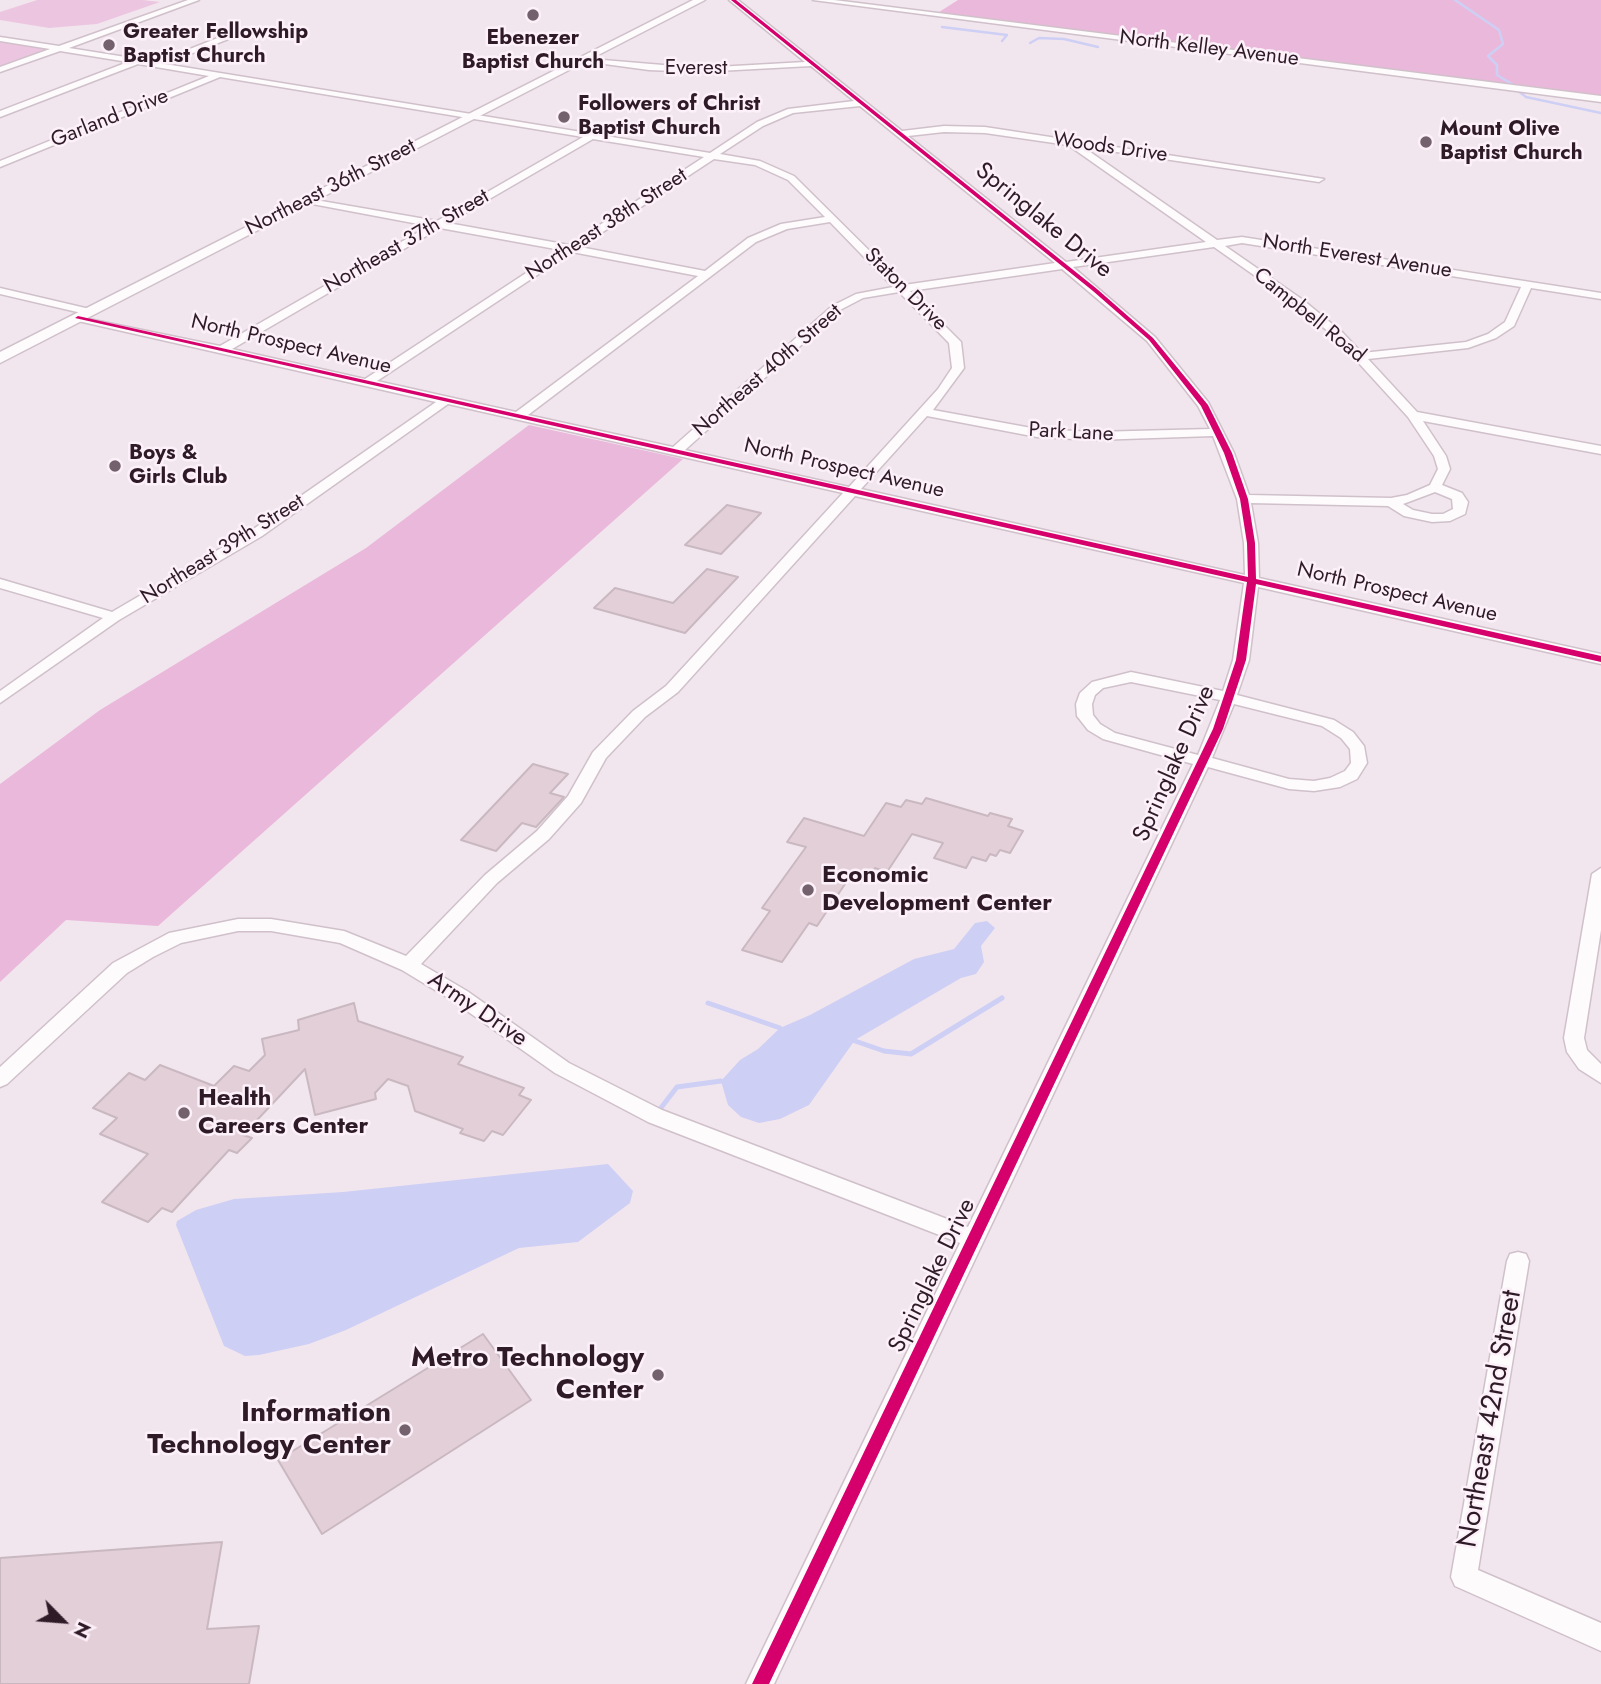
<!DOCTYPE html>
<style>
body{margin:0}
#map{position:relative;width:1601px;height:1684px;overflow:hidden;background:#f2e6ee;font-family:Jost,sans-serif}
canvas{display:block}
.north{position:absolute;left:28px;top:1586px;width:70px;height:70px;-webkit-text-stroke:5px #fdf1f9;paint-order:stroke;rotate:115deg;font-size:19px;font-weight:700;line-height:28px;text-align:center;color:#2f1a28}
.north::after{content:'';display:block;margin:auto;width:24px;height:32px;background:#2f1a28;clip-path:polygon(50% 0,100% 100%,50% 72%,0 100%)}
</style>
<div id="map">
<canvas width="1601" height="1684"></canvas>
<div class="north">N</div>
</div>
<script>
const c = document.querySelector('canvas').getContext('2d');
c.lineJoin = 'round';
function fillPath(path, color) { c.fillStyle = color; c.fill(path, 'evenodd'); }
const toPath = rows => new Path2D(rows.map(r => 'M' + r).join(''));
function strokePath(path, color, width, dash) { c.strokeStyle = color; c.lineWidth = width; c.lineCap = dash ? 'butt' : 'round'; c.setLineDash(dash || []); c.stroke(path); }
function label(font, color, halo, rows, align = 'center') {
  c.font = font + ' Jost,sans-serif'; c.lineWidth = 5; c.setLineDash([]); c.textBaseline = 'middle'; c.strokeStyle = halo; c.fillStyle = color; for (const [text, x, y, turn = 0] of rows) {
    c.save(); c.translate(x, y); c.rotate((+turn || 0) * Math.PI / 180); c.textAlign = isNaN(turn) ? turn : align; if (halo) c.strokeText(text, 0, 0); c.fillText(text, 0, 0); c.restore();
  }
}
fillPath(toPath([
 [37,0,143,0,160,2,97,24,49,28,0,20,0,12],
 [0,40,51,48,0,68]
]), '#ecc6e0');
fillPath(toPath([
 [958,0,1601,0,1601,96,936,14],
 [529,425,683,459,158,926,66,920,0,982,0,784,100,710,366,548]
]), '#eab8da');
fillPath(toPath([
 [987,921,995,928,981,946,984,962,976,974,961,978,855,1040,809,1105,780,1119,759,1123,741,1117,728,1105,721,1081,740,1060,758,1049,780,1028,810,1015,914,959,954,949,975,923],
 [608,1164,633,1191,630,1203,578,1242,519,1248,346,1330,309,1344,259,1355,245,1356,224,1346,176,1225,177,1221,196,1210,234,1199,343,1192]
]), '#cecff5');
strokePath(toPath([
 [1455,0,1499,30,1503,44,1488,56,1497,65,1497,75,1515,86],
 [942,27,1007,35,1002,41],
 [1030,43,1039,38,1064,39,1098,47],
 [1517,90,1526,97,1601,113]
]), '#cecff5', 2.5);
strokePath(toPath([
 [708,1003,780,1028],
 [855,1041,884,1051,911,1054,1002,998],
 [657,1113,677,1087,721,1081]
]), '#cecff5', 5);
const building = toPath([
 [727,505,761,513,721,554,685,545,727,505],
 [707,569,738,577,685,633,594,608,615,588,673,603,707,569],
 [533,764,568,774,550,793,564,797,536,827,522,823,496,851,461,840,533,764],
 [926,798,988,816,990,813,1012,819,1008,826,1023,831,1010,853,1000,850,996,856,990,854,986,861,972,857,966,868,934,858,943,843,912,834,887,872,875,868,865,883,849,878,817,926,809,923,782,962,742,950,770,911,762,908,806,847,787,842,804,818,864,836,886,803,901,807,906,800,922,804,926,798],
 [354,1003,358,1021,463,1057,458,1064,524,1088,519,1095,531,1100,503,1135,492,1131,484,1141,460,1133,463,1129,415,1111,408,1086,388,1079,375,1093,376,1099,315,1115,305,1069,243,1135,252,1138,237,1153,229,1150,172,1212,162,1208,148,1222,102,1202,148,1154,100,1134,117,1118,93,1108,129,1073,145,1080,160,1065,214,1086,234,1066,249,1071,265,1055,262,1039,299,1030,298,1020,354,1003],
 [483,1334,531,1400,322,1534,278,1460,483,1334],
 [222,1542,207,1629,259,1626,249,1684,0,1684,0,1558,222,1542]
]);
fillPath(building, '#e3cfd8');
strokePath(building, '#cab8c0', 2);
const minor = toPath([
 [188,0,199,0,69,48,157,62,238,30,241,34,165,64,710,153,757,122,788,109,854,101,811,66,699,72,649,70,575,60,579,58,699,68,805,62,729,0,738,0,902,131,944,126,985,127,1324,179,1319,182,1083,147,1217,240,1242,237,1601,293,1601,299,1531,288,1514,326,1496,338,1468,348,1368,359,1417,412,1601,446,1601,454,1423,421,1446,456,1450,469,1442,485,1462,493,1468,502,1465,514,1450,521,1432,522,1404,516,1388,506,1251,503,1258,543,1259,578,1601,654,1601,664,1258,587,1249,660,1237,695,1334,720,1353,732,1364,746,1367,763,1357,779,1340,787,1314,791,1289,789,1208,767,774,1684,746,1684,960,1243,648,1122,555,1073,453,1001,402,970,340,943,271,931,238,931,181,943,153,957,127,973,7,1084,0,1087,0,1067,113,963,169,933,238,919,271,919,344,931,406,956,485,875,537,831,568,796,593,752,633,711,666,686,843,493,448,404,262,536,119,620,0,703,0,691,103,618,0,588,0,579,112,612,252,530,436,402,78,321,72,318,74,316,220,346,429,226,307,203,304,202,304,198,437,221,583,137,220,77,0,167,0,161,209,76,138,64,0,117,0,111,128,62,60,51,0,72,0,67,50,49,0,41,0,37,59,46,188,0],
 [860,106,897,136,1055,263,904,285,794,176,760,161,720,154,763,126,793,113,860,106],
 [944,132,985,133,1068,145,1206,242,1066,262,908,136,944,132],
 [593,139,704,157,569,245,448,223,593,139],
 [714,159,755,165,788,180,825,217,781,224,748,238,705,271,580,247,714,159],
 [830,222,893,287,856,294,832,306,673,447,528,415,756,242,787,229,830,222],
 [440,228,561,250,365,379,232,349,440,228],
 [1242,243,1521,287,1505,322,1488,334,1466,342,1362,353,1343,333,1303,300,1225,246,1242,243],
 [1214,247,1295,304,1335,337,1408,417,1434,456,1438,469,1430,485,1407,495,1391,498,1249,495,1234,453,1208,402,1155,337,1073,267,1214,247],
 [572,252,698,276,516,412,377,381,572,252],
 [1062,269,1147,341,1198,406,1210,429,1094,432,1037,429,933,410,964,368,961,342,910,291,1062,269],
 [899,292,949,343,952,368,938,389,849,487,685,450,840,310,863,298,899,292],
 [927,416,1037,437,1094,440,1213,436,1237,499,1244,543,1245,575,861,489,927,416],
 [1435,492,1452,499,1453,509,1443,514,1432,514,1413,510,1403,504,1435,492],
 [855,496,1244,583,1233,660,1223,691,1131,672,1092,682,1080,693,1076,704,1077,716,1088,730,1103,739,1193,764,968,1227,662,1110,569,1063,467,991,421,964,497,883,549,839,581,803,606,758,645,717,678,692,855,496],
 [1131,682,1220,700,1198,755,1115,733,1100,724,1093,715,1092,704,1095,695,1103,688,1131,682],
 [1234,704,1322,726,1341,738,1350,749,1351,763,1345,771,1330,778,1314,781,1289,779,1212,758,1234,704],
 [813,0,834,0,1601,96,1601,102,813,0],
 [0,288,94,310,96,312,90,315,0,294,0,288],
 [1601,868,1601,930,1584,1038,1587,1050,1601,1064,1601,1083,1579,1069,1567,1052,1564,1038,1592,874,1601,868],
 [1518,1252,1526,1254,1529,1261,1478,1570,1601,1623,1601,1651,1455,1586,1451,1577,1507,1261,1510,1254,1518,1252]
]);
const major = toPath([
 [693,0,705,0,0,363,0,352,693,0]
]);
strokePath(minor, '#d0c0ca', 3);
strokePath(major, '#d0c0ca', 3);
fillPath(minor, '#fdfbfc');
fillPath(major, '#fdfbfc');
fillPath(toPath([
 [731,0,736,0,1097,289,1153,338,1208,405,1232,453,1248,499,1255,543,1256,579,1601,656,1601,662,1256,584,1246,660,1223,729,769,1684,752,1684,1213,729,1236,660,1247,582,75,318,78,316,1248,577,1247,543,1240,499,1224,453,1201,406,1149,340,1093,291,731,0]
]), '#d6006c');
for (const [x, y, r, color] of [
 [533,15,7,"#73616d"],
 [109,45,7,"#73616d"],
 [564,117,7,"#73616d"],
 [1426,142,7,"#73616d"],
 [115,466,7,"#73616d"],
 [808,890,7,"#73616d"],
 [184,1113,7,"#73616d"],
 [658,1375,7,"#73616d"],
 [405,1430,7,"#73616d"]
]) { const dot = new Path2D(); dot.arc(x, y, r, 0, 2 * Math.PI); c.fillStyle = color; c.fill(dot); strokePath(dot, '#fdf1f9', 2.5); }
label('bold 21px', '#2f1a28', '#fdf1f9', [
 ["Greater Fellowship",123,33],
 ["Baptist Church",123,57],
 ["Ebenezer",533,39,"center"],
 ["Baptist Church",533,63,"center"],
 ["Followers of Christ",578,105],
 ["Baptist Church",578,129],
 ["Mount Olive",1440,130],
 ["Baptist Church",1440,154],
 ["Boys &",129,454],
 ["Girls Club",129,478]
], 'left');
label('21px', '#2f1a28', '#fdf1f9', [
 ["North Kelley Avenue",1209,49,7],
 ["Everest",696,69],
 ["Garland Drive",110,119,-22],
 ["Woods Drive",1110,148,8],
 ["Northeast 36th Street",331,188,-27],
 ["Northeast 38th Street",607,225,-33],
 ["Northeast 37th Street",407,242,-30],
 ["North Everest Avenue",1357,257,9],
 ["Staton Drive",905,290,45],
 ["Campbell Road",1309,316,39],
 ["North Prospect Avenue",291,345,13],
 ["Northeast 40th Street",768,371,-41],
 ["Park Lane",1071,433,3],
 ["North Prospect Avenue",844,469,13],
 ["Northeast 39th Street",223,550,-32],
 ["North Prospect Avenue",1397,593,13]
]);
label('24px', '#2f1a28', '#fdf1f9', [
 ["Springlake Drive",1043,221,39],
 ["Springlake Drive",1175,764,-66],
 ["Army Drive",477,1010,34],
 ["Springlake Drive",933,1276,-64]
]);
label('bold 24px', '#2f1a28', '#fdf1f9', [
 ["Economic",822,876],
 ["Development Center",822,904],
 ["Health",198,1099],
 ["Careers Center",198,1127]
], 'left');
label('bold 28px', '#2f1a28', '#fdf1f9', [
 ["Metro Technology",644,1359],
 ["Center",644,1391],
 ["Information",391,1414],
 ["Technology Center",391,1446]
], 'right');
label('28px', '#2f1a28', '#fdf1f9', [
 ["Northeast 42nd Street",1491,1419,-80]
]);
</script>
